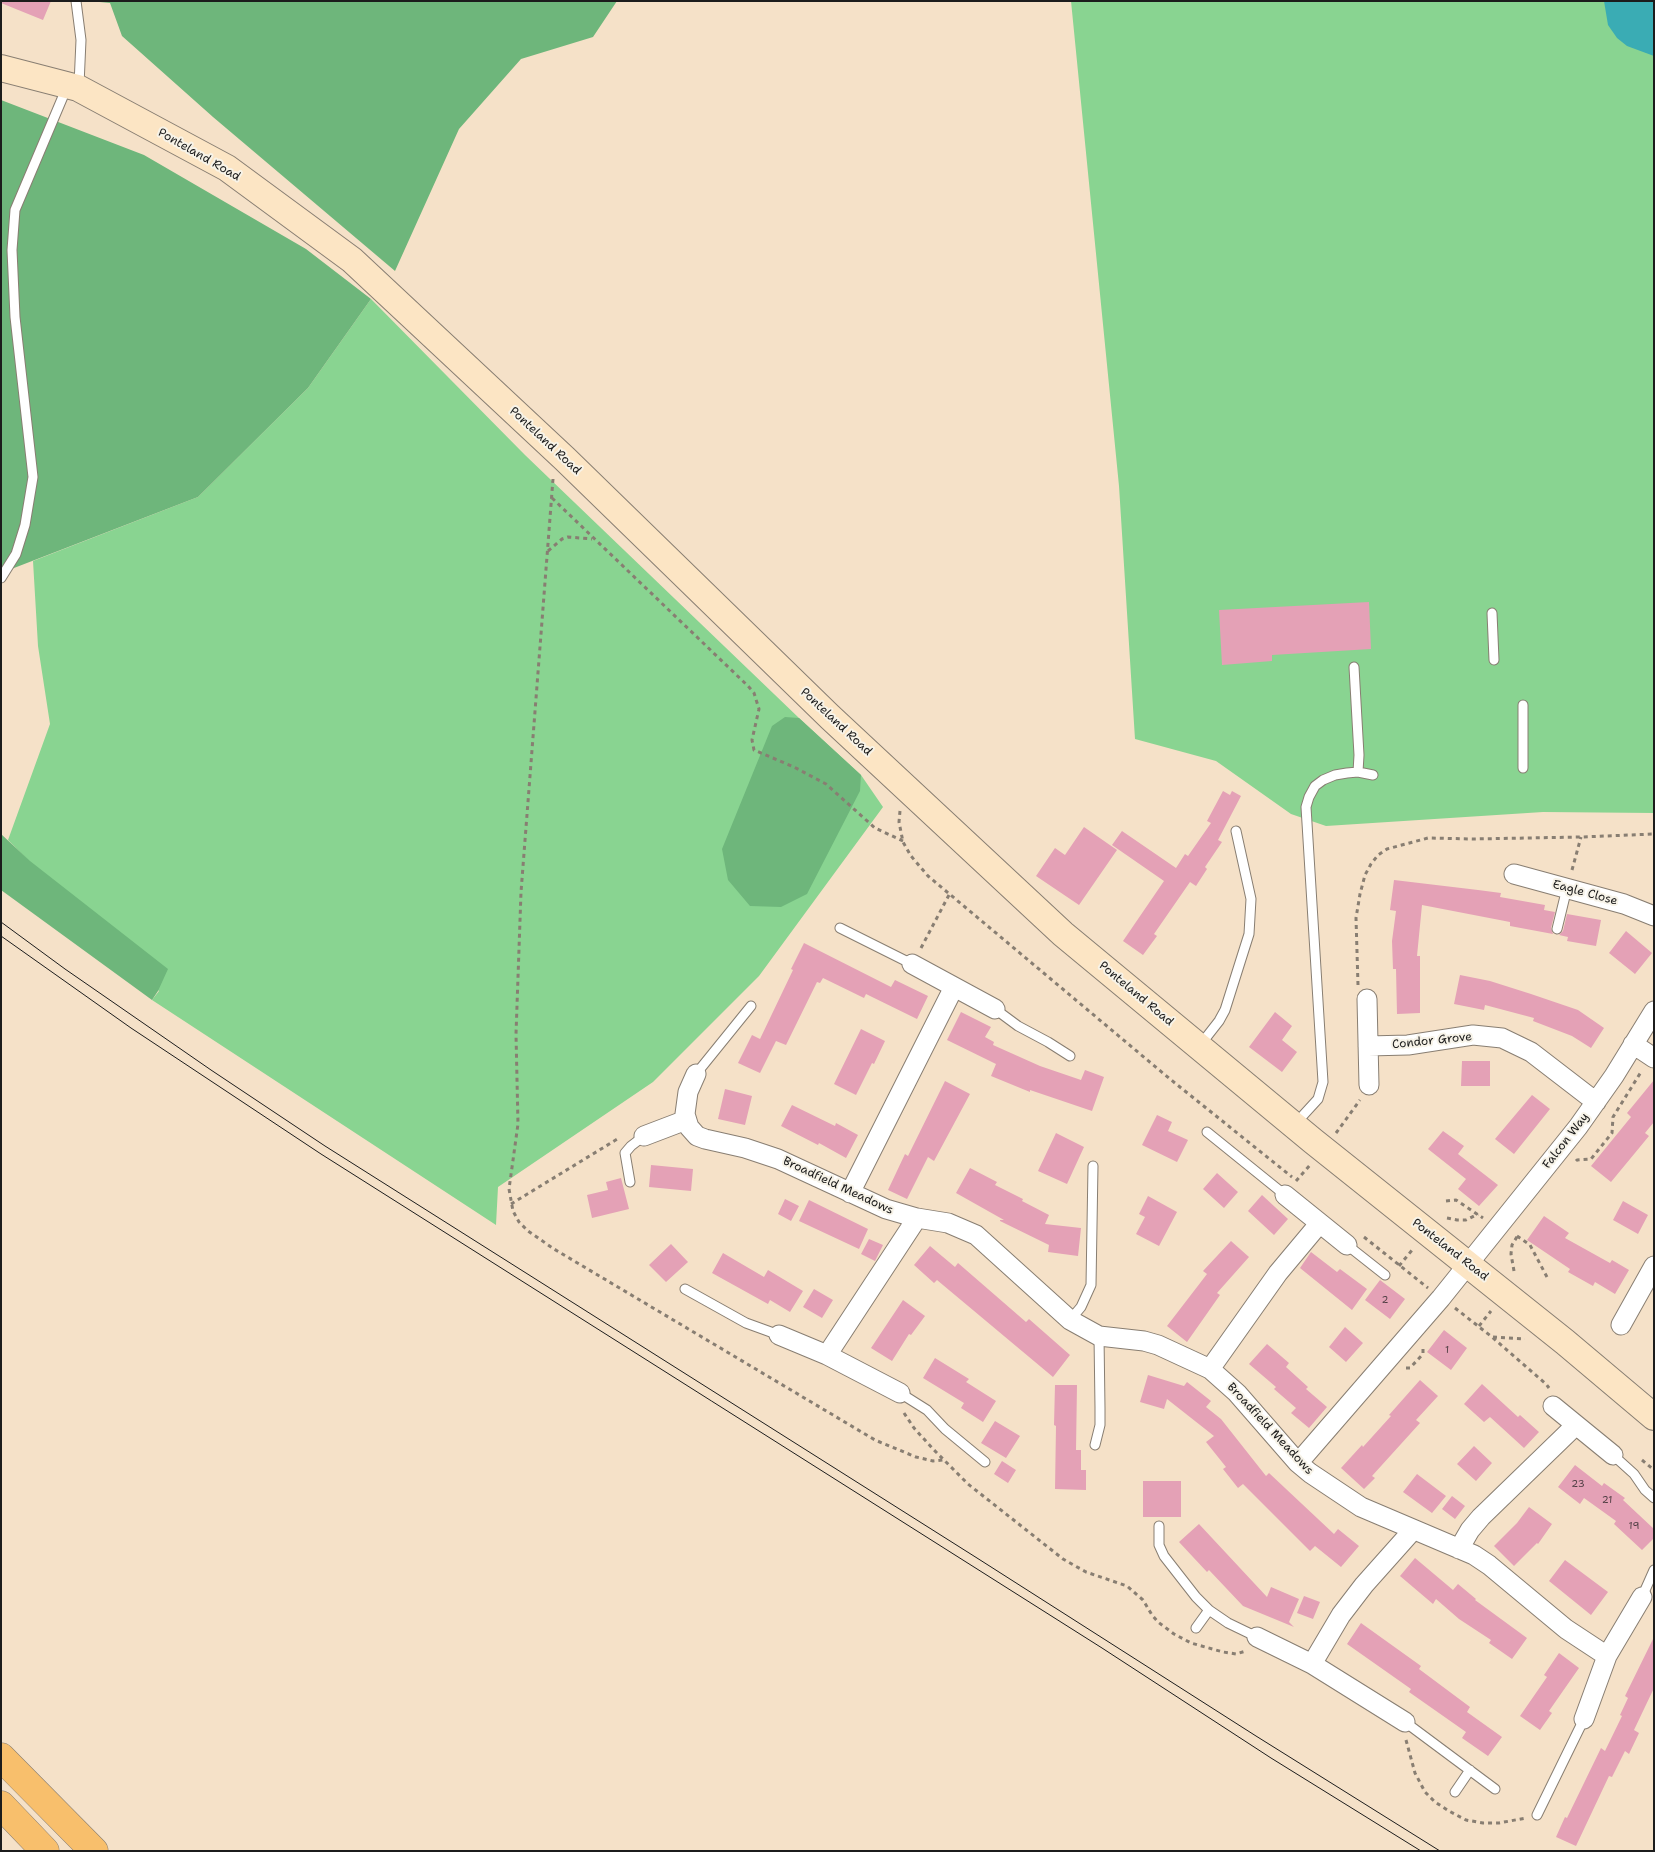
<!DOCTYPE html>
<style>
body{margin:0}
#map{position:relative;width:1655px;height:1852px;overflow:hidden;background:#f5e1c8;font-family:"Shantell Sans",sans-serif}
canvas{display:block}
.frame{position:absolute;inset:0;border:2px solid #1c1c1c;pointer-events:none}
</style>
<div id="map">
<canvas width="1655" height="1852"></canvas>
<div class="frame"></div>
</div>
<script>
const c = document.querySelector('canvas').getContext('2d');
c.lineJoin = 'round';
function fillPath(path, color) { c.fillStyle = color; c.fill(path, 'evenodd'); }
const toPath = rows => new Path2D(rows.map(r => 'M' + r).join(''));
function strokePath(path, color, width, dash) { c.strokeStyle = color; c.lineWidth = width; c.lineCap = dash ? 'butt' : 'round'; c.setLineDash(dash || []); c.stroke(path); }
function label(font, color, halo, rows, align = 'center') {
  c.font = font + ' "Shantell Sans",sans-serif'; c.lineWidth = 4; c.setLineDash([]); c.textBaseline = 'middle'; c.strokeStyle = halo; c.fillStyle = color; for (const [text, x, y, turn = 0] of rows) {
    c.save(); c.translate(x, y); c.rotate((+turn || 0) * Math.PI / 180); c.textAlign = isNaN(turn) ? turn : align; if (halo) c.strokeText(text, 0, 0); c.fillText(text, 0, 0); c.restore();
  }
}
fillPath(toPath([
 [1071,1,1654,1,1654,813,1543,812,1326,826,1291,814,1216,761,1135,739,1119,486],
 [371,299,525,455,799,718,861,775,883,807,759,976,653,1082,498,1187,496,1225,152,1000,159,991,8,840,50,724,38,646,33,561,198,497,308,388]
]), '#89d491');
fillPath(toPath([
 [89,1,617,1,593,37,521,59,459,129,395,271,213,117,122,36,110,3],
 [1,100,144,155,306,249,371,299,308,388,198,497,1,573],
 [785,717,799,718,861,775,860,791,807,894,781,907,750,906,728,880,722,849,772,726],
 [1,834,30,861,168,969,158,991,152,1000,1,890]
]), '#6eb67b');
fillPath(toPath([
 [1604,1,1654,1,1654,56,1627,46,1617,38,1608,25]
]), '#3aacb4');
fillPath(toPath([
 [1,1,51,1,43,20,1,3],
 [1369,602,1371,649,1272,655,1272,661,1222,665,1219,610],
 [1223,791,1230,795,1232,791,1241,796,1218,840,1222,842,1205,867,1207,869,1196,886,1190,882,1154,934,1157,936,1143,955,1123,941,1164,881,1112,845,1122,831,1176,868,1185,854,1188,856,1211,823,1207,821],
 [1084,827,1117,850,1079,905,1036,876,1055,848,1065,855],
 [1394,880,1478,890,1501,893,1500,897,1545,905,1544,910,1555,912,1551,928,1553,934,1510,926,1510,922,1422,905,1417,956,1420,956,1420,1013,1397,1014,1396,969,1393,969,1392,941,1396,911,1390,910],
 [1567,914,1601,920,1596,946,1567,941,1568,937,1559,935,1563,931],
 [1626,931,1652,953,1635,974,1609,953],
 [804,943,891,987,895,980,928,996,917,1019,866,994,864,998,823,978,820,983,817,982,786,1045,776,1041,760,1073,738,1063,752,1035,760,1039,793,970,791,969],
 [1460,975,1490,981,1531,994,1578,1010,1604,1028,1591,1048,1572,1036,1533,1021,1534,1018,1485,1005,1484,1010,1454,1004],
 [961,1012,991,1027,985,1037,994,1042,993,1045,1040,1066,1081,1080,1085,1070,1104,1077,1092,1111,1030,1090,1030,1092,991,1076,996,1064,947,1040],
 [1275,1012,1292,1026,1282,1040,1297,1052,1282,1072,1249,1047],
 [861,1029,885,1041,874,1064,872,1063,856,1095,834,1084],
 [1462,1061,1490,1061,1490,1086,1461,1086],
 [1654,1080,1654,1122,1645,1133,1649,1136,1611,1182,1591,1166,1631,1117,1627,1113],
 [945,1081,970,1094,934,1161,928,1157,907,1199,888,1190,905,1154,908,1156],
 [725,1089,752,1096,745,1125,718,1119],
 [1532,1095,1550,1109,1514,1154,1495,1139],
 [792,1105,835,1126,836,1123,858,1135,846,1158,819,1143,818,1145,781,1126],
 [1157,1115,1172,1122,1168,1131,1188,1140,1177,1162,1142,1145],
 [1443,1131,1464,1146,1458,1154,1498,1185,1479,1206,1458,1189,1466,1179,1428,1149],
 [1056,1133,1084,1147,1067,1184,1038,1171],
 [651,1165,693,1169,691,1191,649,1187],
 [970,1168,997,1182,995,1185,1023,1199,1022,1201,1049,1215,1045,1224,1081,1228,1078,1256,1048,1252,1049,1245,1000,1221,1000,1220,1004,1220,956,1193],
 [1217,1173,1238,1192,1224,1208,1203,1189],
 [621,1178,629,1209,592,1218,587,1195,608,1190,606,1182],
 [1262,1195,1288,1219,1274,1235,1248,1211],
 [1148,1196,1177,1212,1159,1246,1136,1234,1145,1217,1139,1214],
 [785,1199,799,1206,791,1221,778,1214],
 [809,1200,868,1229,859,1249,799,1221],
 [1623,1201,1648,1215,1638,1234,1613,1220],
 [1544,1216,1569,1233,1565,1238,1610,1263,1612,1260,1629,1270,1615,1294,1595,1282,1593,1286,1568,1272,1570,1269,1527,1240],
 [869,1239,883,1245,875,1261,861,1254],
 [1231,1241,1249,1257,1217,1293,1220,1295,1187,1342,1167,1326,1207,1274,1203,1271],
 [671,1244,688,1262,666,1282,649,1265],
 [930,1246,955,1267,958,1263,1026,1322,1029,1319,1070,1355,1053,1377,937,1280,934,1283,914,1265],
 [1311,1252,1337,1272,1340,1269,1367,1289,1352,1310,1300,1268],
 [723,1253,764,1277,768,1270,803,1291,790,1312,770,1300,768,1304,712,1273],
 [1380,1280,1405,1299,1390,1319,1365,1300],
 [814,1289,833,1300,822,1318,803,1307],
 [903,1300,925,1316,911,1335,909,1334,892,1361,871,1348],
 [1345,1327,1363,1343,1346,1362,1329,1347],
 [1444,1330,1467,1348,1451,1370,1427,1352],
 [1267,1344,1289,1363,1286,1367,1308,1387,1306,1389,1327,1407,1309,1428,1291,1413,1296,1408,1274,1389,1276,1387,1249,1364],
 [935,1358,969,1379,966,1382,996,1401,983,1422,961,1408,964,1403,923,1378],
 [1148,1375,1184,1386,1187,1382,1211,1401,1206,1407,1221,1419,1266,1476,1269,1473,1334,1534,1338,1529,1359,1546,1341,1567,1315,1546,1310,1551,1243,1484,1238,1488,1223,1469,1226,1467,1206,1442,1214,1436,1167,1399,1164,1409,1140,1402],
 [1420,1380,1438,1396,1416,1420,1420,1423,1372,1476,1375,1478,1364,1489,1341,1468,1362,1445,1363,1447,1391,1416,1389,1415],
 [1482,1384,1518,1417,1520,1415,1539,1432,1524,1448,1490,1417,1484,1422,1464,1404],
 [1055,1385,1077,1385,1076,1450,1081,1450,1081,1470,1086,1470,1086,1490,1055,1489,1056,1426,1054,1425],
 [995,1421,1020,1436,1006,1458,981,1443],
 [1474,1446,1492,1463,1476,1481,1457,1464],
 [1002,1461,1016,1470,1008,1483,994,1474],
 [1575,1465,1602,1486,1604,1483,1625,1498,1623,1500,1654,1529,1654,1538,1642,1550,1614,1524,1616,1521,1584,1498,1580,1504,1558,1487],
 [1417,1474,1446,1496,1432,1513,1403,1492],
 [1143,1481,1181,1481,1181,1517,1143,1517],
 [1452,1496,1465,1506,1455,1519,1442,1509],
 [1529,1507,1552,1524,1538,1544,1537,1543,1514,1566,1494,1546,1517,1523],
 [1199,1524,1267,1597,1271,1587,1299,1599,1289,1622,1294,1627,1243,1606,1209,1570,1207,1572,1179,1542],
 [1415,1558,1453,1590,1458,1584,1476,1599,1475,1600,1527,1638,1512,1659,1489,1643,1491,1640,1459,1619,1436,1599,1433,1604,1400,1576],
 [1565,1560,1608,1592,1591,1615,1549,1581],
 [1304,1596,1320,1602,1313,1619,1297,1613],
 [1361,1623,1421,1666,1419,1669,1470,1707,1467,1712,1502,1737,1488,1756,1462,1738,1466,1732,1409,1692,1411,1689,1347,1644],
 [1654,1637,1654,1688,1634,1730,1639,1733,1629,1754,1625,1751,1612,1777,1609,1776,1576,1846,1556,1837,1565,1817,1567,1818,1601,1748,1605,1751,1622,1716,1620,1715,1628,1698,1625,1696],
 [1559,1653,1579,1668,1549,1711,1552,1713,1540,1730,1520,1716,1547,1677,1544,1675]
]), '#e4a1b6');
const service = toPath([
 [76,1,81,40,79,85],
 [1,578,16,554,25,525,33,477,15,317,12,250,15,210,67,87],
 [1492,613,1494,660],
 [1354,667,1359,755,1358,772],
 [1523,768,1523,705],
 [840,928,912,964],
 [1557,929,1567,888],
 [995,1009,1018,1026,1048,1042,1070,1056],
 [1201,1044,1219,1021,1225,1010,1249,934,1251,899,1236,831],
 [696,1074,751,1006],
 [1296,1123,1318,1099,1323,1082,1306,807,1309,797,1315,786,1323,780,1335,775,1347,773,1358,772,1373,775],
 [1207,1132,1285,1195],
 [630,1182,625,1153,631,1146,644,1136],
 [1347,1245,1385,1275],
 [685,1289,746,1323,779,1335],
 [1070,1320,1081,1307,1091,1285,1093,1166],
 [900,1393,927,1410,945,1429,985,1462],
 [1095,1445,1100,1425,1100,1408,1099,1336],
 [1613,1455,1634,1474,1645,1490,1654,1498],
 [1159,1526,1159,1545,1164,1556,1196,1597,1209,1610,1228,1623,1257,1637],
 [1642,1597,1654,1570],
 [1196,1628,1209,1610],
 [1405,1722,1495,1789],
 [1455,1792,1470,1770],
 [1537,1815,1584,1719]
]);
const minor = toPath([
 [1514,874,1624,904,1654,916],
 [912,964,995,1009],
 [1367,999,1369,1085],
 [1633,1044,1654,1058],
 [1368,1046,1408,1045,1473,1035,1502,1038,1531,1052,1596,1102],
 [696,1074,688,1092,685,1114,689,1127,697,1136,705,1139,745,1148,778,1159,886,1209,917,1218,948,1223,976,1235,1070,1320,1099,1336,1144,1341,1158,1345,1210,1369,1237,1393,1298,1463,1310,1473,1361,1507,1474,1555,1489,1565,1566,1629,1607,1656],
 [644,1136,686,1120],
 [850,1193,954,987],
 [1285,1195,1347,1245],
 [1621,1325,1654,1266],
 [779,1335,827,1355,900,1393],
 [827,1355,917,1218],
 [1210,1369,1278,1273,1319,1224],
 [1553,1406,1613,1455],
 [1298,1463,1441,1298,1578,1127,1614,1076,1654,1011],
 [1459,1549,1470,1530,1481,1517,1576,1425],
 [1257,1637,1312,1664,1405,1722],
 [1312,1664,1341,1615,1364,1585,1413,1530],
 [1584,1719,1607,1656,1642,1597]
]);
const secondary = toPath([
 [1,68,78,88,227,168,352,260,565,459,830,717,1063,934,1313,1141,1565,1342,1654,1417]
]);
const trunk = toPath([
 [1,1757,94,1851],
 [1,1805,45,1851]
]);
strokePath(service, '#887e72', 11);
strokePath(minor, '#887e72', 21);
strokePath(secondary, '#887e72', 28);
strokePath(trunk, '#887e72', 29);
strokePath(toPath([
 [553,479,521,892,516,1034,518,1124,509,1189,513,1211,519,1222,528,1231,554,1249,875,1440,916,1457,933,1461,943,1460],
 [552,498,748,686,754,693,759,709,752,740,754,750,794,767,826,784,875,828,903,841],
 [548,551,562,539,568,537,592,539],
 [900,811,899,822,903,842,911,856,928,876,1170,1079,1292,1177],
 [1572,870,1581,837],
 [921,948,950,893],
 [1358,985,1356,918,1360,894,1365,875,1371,864,1378,855,1387,849,1428,838,1473,839,1581,837,1654,834],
 [1336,1133,1360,1100],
 [1576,1161,1577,1160,1591,1159,1612,1133,1613,1117,1641,1072],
 [1296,1181,1310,1165],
 [1446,1201,1456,1200,1483,1218],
 [511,1204,619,1138],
 [1447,1218,1457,1220,1466,1220,1478,1214],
 [1517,1236,1530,1245,1547,1277],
 [1364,1237,1428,1288],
 [1399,1266,1413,1249],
 [1514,1271,1511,1254,1512,1245,1518,1235],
 [1455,1308,1492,1337,1546,1384,1549,1388],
 [1479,1326,1491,1311],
 [1493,1337,1525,1339],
 [1406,1368,1410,1368,1423,1354,1423,1349],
 [904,1413,914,1428,933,1449,968,1484,1063,1559,1086,1572,1127,1586,1143,1600,1152,1615,1158,1622,1174,1634,1191,1643,1223,1652,1236,1654,1246,1651],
 [1642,1460,1654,1470],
 [1406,1740,1415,1773,1425,1792,1435,1802,1449,1811,1466,1820,1483,1823,1499,1823,1526,1818]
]), '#887e72', 3, [4, 4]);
strokePath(service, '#fff', 9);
strokePath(minor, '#fff', 19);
strokePath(secondary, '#fce5c4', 26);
strokePath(trunk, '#f8bf6c', 28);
strokePath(toPath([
 [1,922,65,969,211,1070,325,1146,977,1558,1256,1736,1440,1851],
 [1,936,131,1028,321,1154,1102,1648,1271,1758,1421,1851]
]), '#1c1c1c', 1);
label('10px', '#4e3d42', null, [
 ["2",1385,1300],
 ["1",1447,1350],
 ["23",1578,1484],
 ["21",1607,1500],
 ["19",1634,1526]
]);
label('12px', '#1c1c1c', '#f7f3e8', [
 ["Ponteland Road",199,155,30],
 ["Ponteland Road",545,441,43],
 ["Ponteland Road",836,722,43],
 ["Eagle Close",1585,893,15],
 ["Ponteland Road",1136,994,40],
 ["Condor Grove",1432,1041,-6],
 ["Falcon Way",1566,1141,-52],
 ["Broadfield Meadows",838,1186,25],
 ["Ponteland Road",1450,1250,38],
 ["Broadfield Meadows",1270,1429,47]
]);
</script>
